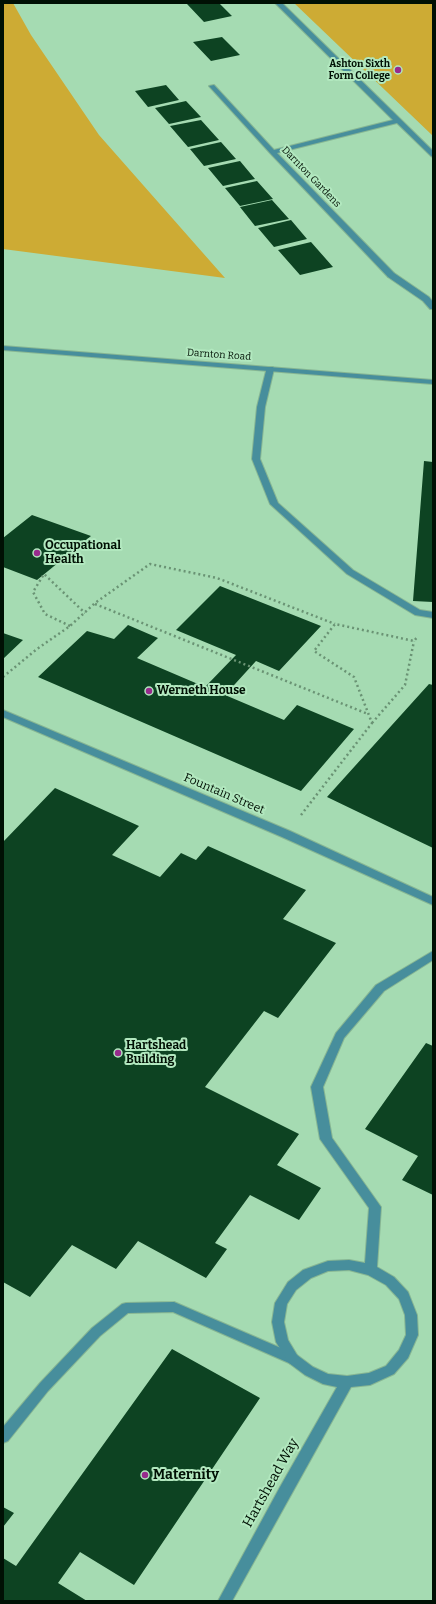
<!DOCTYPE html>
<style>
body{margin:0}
#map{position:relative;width:436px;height:1604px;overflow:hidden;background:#a5dbb2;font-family:Bitter,serif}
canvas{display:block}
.frame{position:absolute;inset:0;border:4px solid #001004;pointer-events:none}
</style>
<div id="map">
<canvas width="436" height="1604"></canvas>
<div class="frame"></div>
</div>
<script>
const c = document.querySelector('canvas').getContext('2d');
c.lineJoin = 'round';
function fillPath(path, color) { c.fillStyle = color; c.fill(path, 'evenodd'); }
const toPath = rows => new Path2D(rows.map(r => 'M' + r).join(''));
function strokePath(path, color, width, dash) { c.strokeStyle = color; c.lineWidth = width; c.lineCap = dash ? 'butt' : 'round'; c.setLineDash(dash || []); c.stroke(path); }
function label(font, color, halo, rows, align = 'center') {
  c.font = font + ' Bitter,serif'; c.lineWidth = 4; c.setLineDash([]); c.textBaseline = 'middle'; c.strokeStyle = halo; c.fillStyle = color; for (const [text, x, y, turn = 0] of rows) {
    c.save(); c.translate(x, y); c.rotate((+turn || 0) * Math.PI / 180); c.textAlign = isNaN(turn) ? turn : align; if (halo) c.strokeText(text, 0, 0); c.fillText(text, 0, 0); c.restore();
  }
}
fillPath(toPath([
 [3,3,13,3,31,35,99,135,225,278,3,249],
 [294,3,433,3,433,136]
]), '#cdab34');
fillPath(toPath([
 [193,3,219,3,232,16,204,22,187,4],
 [222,37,240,55,211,61,193,42],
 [166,85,179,100,148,107,135,91],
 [186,101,201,117,169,124,155,108],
 [201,120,219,140,188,147,170,126],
 [221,142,236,159,204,166,190,149],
 [240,161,255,179,223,186,208,168],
 [257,181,273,199,240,206,225,188],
 [272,200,289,219,255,226,240,207],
 [291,220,307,239,274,247,258,228],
 [311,242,333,267,300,275,278,250],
 [424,461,433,462,433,602,413,601],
 [32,515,91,536,37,580,3,567,3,538],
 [220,586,321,626,279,671,256,661,225,695,284,720,297,705,354,729,301,791,38,677,87,631,114,639,128,625,158,638,137,658,205,687,236,655,176,630],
 [3,633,23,640,3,659],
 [429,684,433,685,433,848,327,797],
 [55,788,139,826,112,855,160,877,181,853,196,860,208,846,306,890,283,919,336,943,278,1018,264,1011,205,1087,299,1134,277,1165,321,1188,299,1220,250,1195,215,1243,227,1249,206,1278,138,1241,116,1269,72,1245,30,1297,3,1282,3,842],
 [426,1043,433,1046,433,1195,402,1180,418,1156,365,1129],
 [172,1349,260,1398,134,1585,80,1552,58,1583,87,1601,3,1601,3,1558,16,1566],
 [3,1507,14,1513,3,1527]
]), '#0d4322');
const service = toPath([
 [388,273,394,273,429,297,433,302,433,309,430,309,423,301,388,277,388,273],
 [267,367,273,367,274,369,265,407,260,459,278,503,353,570,420,610,433,612,433,618,415,615,347,574,270,504,252,459,257,407,267,367],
 [174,1302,297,1355,299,1359,297,1363,293,1365,289,1363,173,1312,128,1313,100,1336,48,1391,8,1441,3,1443,3,1427,40,1383,92,1328,122,1304,126,1303,174,1302]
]);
const minor = toPath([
 [275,3,282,3,433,151,433,157,431,156,397,123,277,153,394,273,394,277,388,277,270,153,209,86,214,85,274,150,393,120,275,3],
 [3,710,290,831,433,897,433,905,282,837,3,717,3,710],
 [433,951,433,960,384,991,344,1038,323,1087,332,1138,381,1207,377,1267,394,1277,408,1292,417,1315,418,1335,408,1358,394,1374,370,1385,351,1387,232,1601,218,1601,280,1487,337,1387,323,1384,305,1375,289,1363,276,1342,272,1322,275,1303,288,1282,303,1270,328,1261,349,1260,365,1263,369,1208,320,1139,311,1087,336,1033,376,985,433,951],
 [349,1270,368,1275,386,1285,399,1299,405,1315,406,1335,399,1350,386,1366,369,1373,347,1376,328,1374,313,1367,297,1355,288,1340,284,1322,287,1304,296,1290,311,1278,328,1271,349,1270]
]);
const tertiary = toPath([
 [3,346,433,380,433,384,3,350,3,346]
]);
strokePath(service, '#87b693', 2);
strokePath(minor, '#87b693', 2);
strokePath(tertiary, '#87b693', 2);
strokePath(toPath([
 [95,604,368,714],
 [70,626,45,614,33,592,44,574,85,613],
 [3,677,37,649,70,626,95,603,150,564,217,578,335,624],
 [372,723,405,685,414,641],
 [301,815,372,723,354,677,314,651,335,624,414,641,418,636]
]), '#6a9374', 2.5, [2, 3]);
fillPath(service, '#478e9c');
fillPath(minor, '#478e9c');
fillPath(tertiary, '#478e9c');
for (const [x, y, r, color] of [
 [398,70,4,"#972b8d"],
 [37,553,4,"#972b8d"],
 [149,691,4,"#972b8d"],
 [118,1053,4,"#972b8d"],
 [145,1475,4,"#972b8d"]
]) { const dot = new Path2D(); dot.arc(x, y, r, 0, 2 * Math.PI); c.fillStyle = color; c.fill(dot); strokePath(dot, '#b2e8bf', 1.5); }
label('bold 10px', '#001004', '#b2e8bf', [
 ["Ashton Sixth",390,64],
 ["Form College",390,76]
], 'right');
label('10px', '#001004', '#b2e8bf', [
 ["Darnton Gardens",311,177,46],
 ["Darnton Road",219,355,4]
]);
label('bold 12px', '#001004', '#b2e8bf', [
 ["Occupational",45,546],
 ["Health",45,560],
 ["Werneth House",157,691],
 ["Hartshead",126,1046],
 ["Building",126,1060]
], 'left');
label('12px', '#001004', '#b2e8bf', [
 ["Fountain Street",224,794,23]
]);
label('bold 14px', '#001004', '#b2e8bf', [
 ["Maternity",153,1475]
], 'left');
label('14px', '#001004', '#b2e8bf', [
 ["Hartshead Way",271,1483,-61]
]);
</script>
